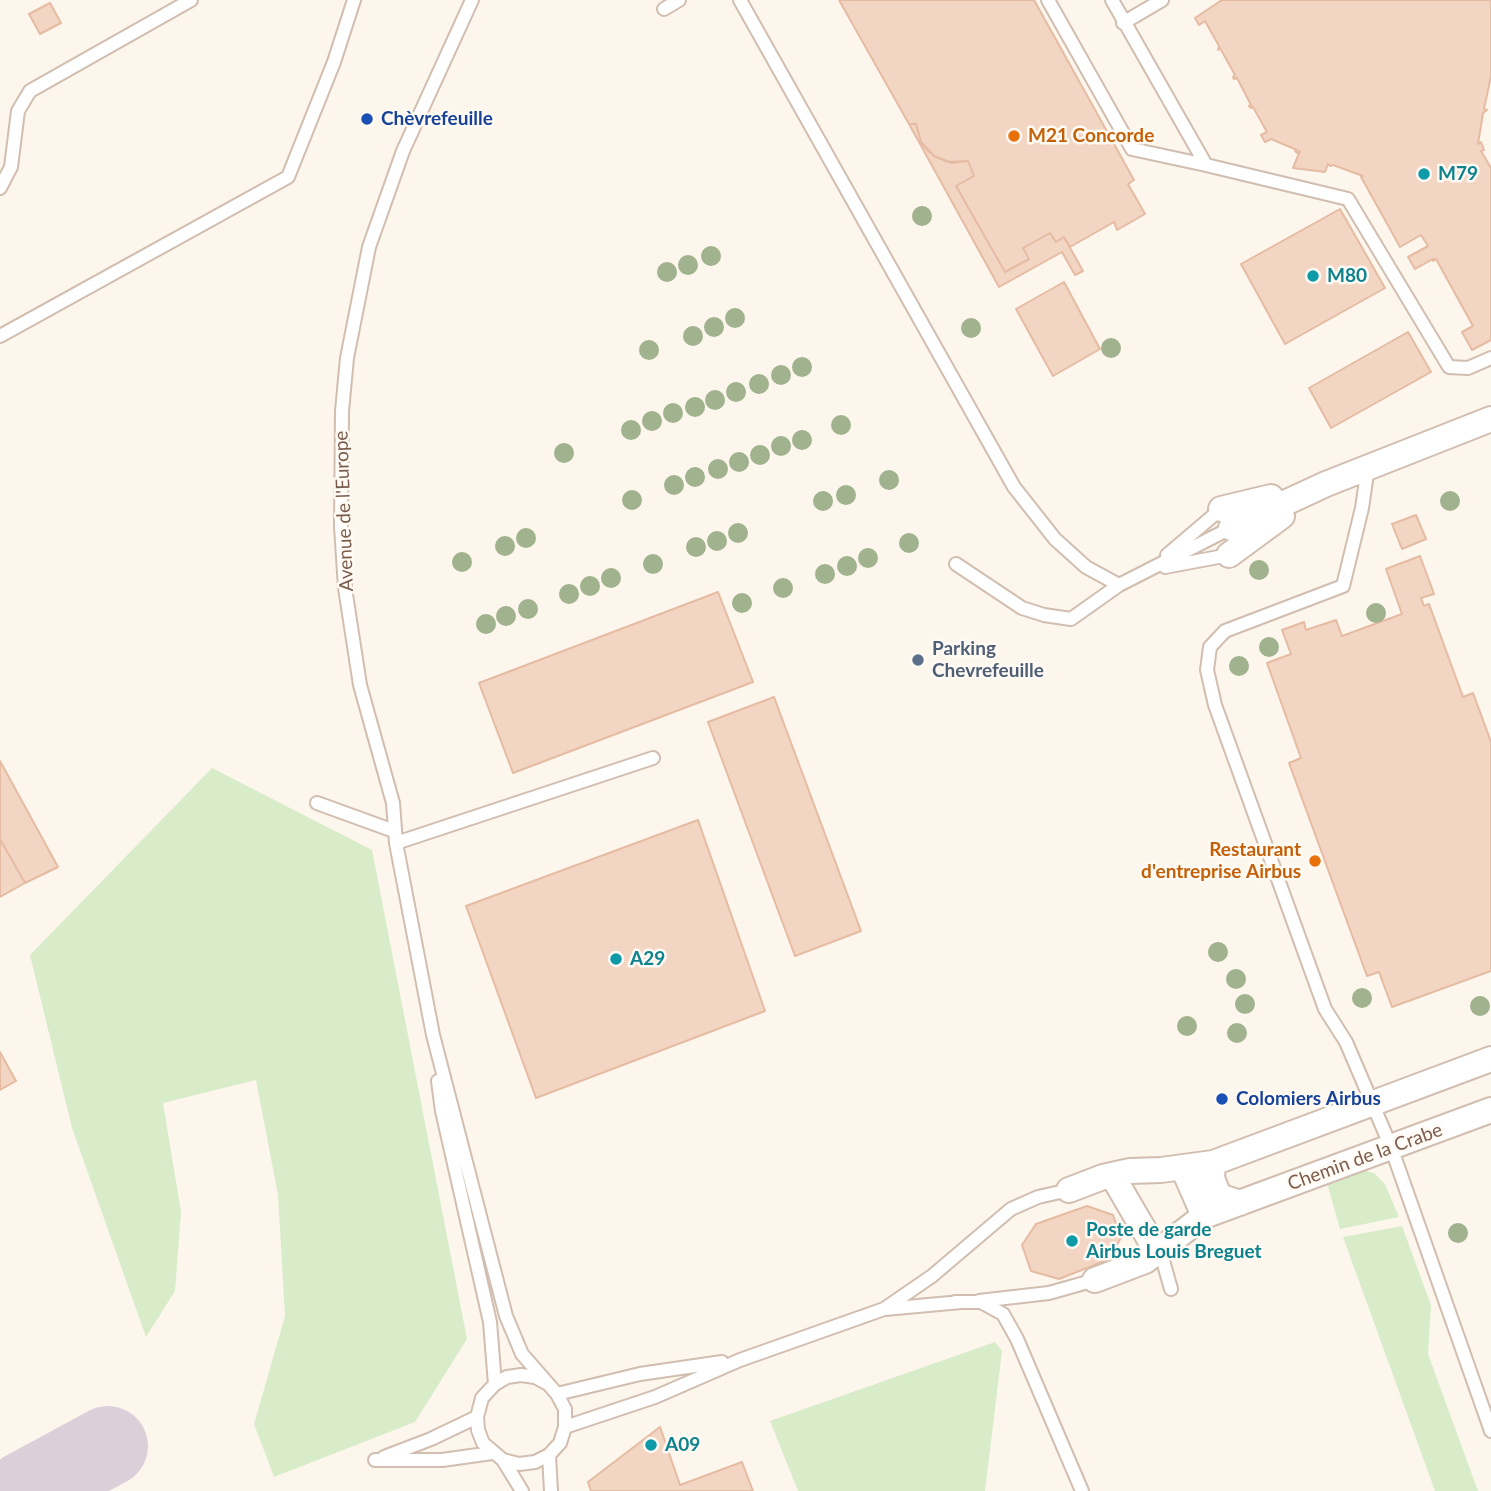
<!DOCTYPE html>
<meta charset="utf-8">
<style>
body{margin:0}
canvas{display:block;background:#fdf6ec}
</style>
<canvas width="1491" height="1491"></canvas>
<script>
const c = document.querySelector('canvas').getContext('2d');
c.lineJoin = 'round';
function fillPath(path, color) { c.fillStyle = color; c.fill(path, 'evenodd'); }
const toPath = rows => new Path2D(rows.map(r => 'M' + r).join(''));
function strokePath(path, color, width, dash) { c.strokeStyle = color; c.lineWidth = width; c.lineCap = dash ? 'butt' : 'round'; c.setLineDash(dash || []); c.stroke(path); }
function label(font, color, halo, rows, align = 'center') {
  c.font = font + ' Lato,sans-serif'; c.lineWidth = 5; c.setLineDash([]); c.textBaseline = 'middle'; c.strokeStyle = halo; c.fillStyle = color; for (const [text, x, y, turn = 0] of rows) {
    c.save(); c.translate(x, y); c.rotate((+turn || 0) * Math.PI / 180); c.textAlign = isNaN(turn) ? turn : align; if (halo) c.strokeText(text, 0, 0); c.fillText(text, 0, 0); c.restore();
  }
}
fillPath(toPath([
 [212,768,372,850,467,1339,415,1422,274,1477,254,1424,285,1316,278,1195,256,1080,163,1103,181,1212,175,1291,146,1337,72,1128,30,955],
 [1354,1168,1374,1173,1385,1184,1399,1217,1340,1229,1325,1176],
 [1402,1226,1431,1305,1428,1354,1478,1491,1435,1491,1343,1237],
 [995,1342,1002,1351,985,1491,798,1491,770,1421]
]), '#d8ecc9');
strokePath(toPath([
 [25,1491,108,1446]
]), '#dbcfda', 80);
const building = toPath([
 [839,0,1034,0,1134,180,1128,184,1145,214,1117,230,1114,222,1070,247,1064,237,1056,242,1050,233,1023,248,1029,259,1005,272,956,186,974,176,968,161,948,162,934,156,927,150,921,142,916,124,909,124,839,0],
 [1222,0,1491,0,1491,76,1484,109,1487,110,1483,113,1478,144,1481,142,1484,150,1481,151,1491,168,1491,340,1472,350,1462,332,1473,326,1436,259,1433,261,1433,259,1415,269,1408,257,1428,246,1421,235,1400,247,1361,177,1363,176,1333,165,1330,166,1328,164,1325,172,1293,168,1300,151,1297,153,1295,151,1297,150,1271,139,1265,142,1261,135,1267,132,1253,107,1251,108,1249,106,1251,105,1237,78,1234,79,1233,77,1235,75,1220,48,1218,50,1219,46,1205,21,1199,25,1195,18,1222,0],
 [50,3,61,23,40,34,29,14,50,3],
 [909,124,916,124,921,142,934,156,952,163,968,161,974,176,956,186,1005,272,1029,259,1023,248,1050,233,1056,242,1064,237,1083,271,1075,275,1062,252,999,287,909,124],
 [1340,209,1385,288,1285,344,1241,264,1340,209],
 [1064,282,1100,349,1053,376,1016,309,1064,282],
 [1408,332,1431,372,1331,428,1309,388,1408,332],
 [1416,515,1426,539,1402,549,1392,524,1416,515],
 [1420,556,1434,594,1421,598,1424,606,1429,604,1463,697,1473,693,1491,742,1491,971,1392,1007,1379,972,1367,976,1289,763,1301,758,1267,663,1291,654,1282,630,1304,622,1306,630,1336,620,1342,636,1402,614,1386,569,1420,556],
 [718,592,753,682,513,773,479,683,718,592],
 [774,697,861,931,795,956,708,722,774,697],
 [0,761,58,867,25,883,0,839,0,761],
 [698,820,765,1011,536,1098,466,906,698,820],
 [0,839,25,883,0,897,0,839],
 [0,1052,16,1081,0,1090,0,1052],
 [1087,1206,1113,1215,1121,1238,1107,1260,1059,1279,1031,1271,1022,1245,1036,1224,1087,1206],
 [660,1427,680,1485,742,1462,753,1491,591,1491,588,1482,660,1427]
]);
fillPath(building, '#f3d5c3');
strokePath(building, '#e6bba3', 2);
const lane = toPath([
 [472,0,403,151,369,247,347,358,342,411,341,526,345,588,360,685,393,803,396,843,433,1035,506,1316,522,1354,557,1394,565,1409,565,1427,560,1443,549,1455,535,1462,519,1464,503,1460,483,1443,478,1430,477,1417,482,1398,495,1384,507,1377,521,1375,535,1377,548,1384],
 [740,0,1014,487,1055,539,1086,567,1119,585,1231,528],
 [1048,0,1132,149,1206,165],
 [1112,0,1206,165,1348,199,1449,367,1468,368,1491,358],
 [664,9,679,0],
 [1123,23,1162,0],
 [0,188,11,167,18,111,30,91,191,0],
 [0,336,288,177,334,62,354,0],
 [1368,467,1362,508,1343,586,1225,631,1210,647,1207,670,1215,705,1325,1009,1346,1042,1391,1147,1491,1431],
 [1167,555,1221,509],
 [956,564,1022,608,1044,615,1071,619,1119,585],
 [1165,567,1229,555],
 [317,803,394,831],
 [396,843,653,758],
 [438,1081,442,1111,490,1322,495,1384],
 [1160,1250,1171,1289],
 [979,1301,1049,1293,1095,1280],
 [955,1302,981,1302,1003,1314,1017,1339,1082,1491],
 [885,1309,961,1302],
 [557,1394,640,1374,722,1362],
 [565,1427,655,1397,740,1360,884,1309,932,1276,1011,1209,1038,1197,1069,1190],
 [549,1455,551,1491],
 [384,1457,431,1439,477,1417],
 [375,1460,442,1460,492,1453],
 [503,1460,522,1491]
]);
const street = toPath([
 [1221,509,1271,497],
 [1231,528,1326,484,1491,419],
 [1229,555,1282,516],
 [1183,1168,1204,1216],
 [1112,1175,1157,1252],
 [1069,1190,1103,1177,1130,1171,1161,1170,1213,1163],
 [1240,1203,1219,1196,1212,1178,1213,1163,1491,1059],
 [1095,1280,1145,1261,1204,1216,1491,1110]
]);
strokePath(lane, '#d1beb0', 16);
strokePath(street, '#d1beb0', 28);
strokePath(lane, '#fff', 12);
strokePath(street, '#fff', 24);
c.fillStyle = '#a0b28e';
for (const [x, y] of [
 [922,216],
 [711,256],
 [688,265],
 [667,272],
 [735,318],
 [714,327],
 [971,328],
 [693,336],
 [1111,348],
 [649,350],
 [802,367],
 [781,375],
 [759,384],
 [736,392],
 [715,400],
 [695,407],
 [673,413],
 [652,421],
 [841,425],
 [631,430],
 [802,440],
 [781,446],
 [564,453],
 [760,455],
 [739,462],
 [718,469],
 [695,477],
 [889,480],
 [674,485],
 [846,495],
 [632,500],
 [823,501],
 [1450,501],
 [738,533],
 [526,538],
 [717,541],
 [909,543],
 [505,546],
 [696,547],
 [868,558],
 [462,562],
 [653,564],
 [847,566],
 [1259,570],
 [825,574],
 [611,578],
 [590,586],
 [783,588],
 [569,594],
 [742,603],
 [528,609],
 [1376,613],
 [506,616],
 [486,624],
 [1269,647],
 [1239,666],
 [1218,952],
 [1236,979],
 [1362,998],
 [1245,1004],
 [1480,1006],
 [1187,1026],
 [1237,1033],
 [1458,1233]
]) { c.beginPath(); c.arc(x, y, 10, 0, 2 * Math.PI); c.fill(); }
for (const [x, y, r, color] of [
 [367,119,7,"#1a4fb4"],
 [1014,136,7,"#e8710a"],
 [1424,174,7,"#0f9aa8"],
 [1313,276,7,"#0f9aa8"],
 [918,660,7,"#5c6f8a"],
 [1315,861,7,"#e8710a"],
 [616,959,7,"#0f9aa8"],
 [1222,1099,7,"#1a4fb4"],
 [1072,1241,7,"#0f9aa8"],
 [651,1445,7,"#0f9aa8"]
]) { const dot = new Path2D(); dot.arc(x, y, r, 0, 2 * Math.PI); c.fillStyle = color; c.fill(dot); strokePath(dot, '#fffaf3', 2.5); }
label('bold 19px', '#164399', '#fffaf3', [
 ["Chèvrefeuille",381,119],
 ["Colomiers Airbus",1236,1099]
], 'left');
label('bold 19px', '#c56008', '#fffaf3', [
 ["M21 Concorde",1028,136],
 ["Restaurant",1301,850,"right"],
 ["d'entreprise Airbus",1301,872,"right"]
], 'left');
label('bold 19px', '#0d838f', '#fffaf3', [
 ["M79",1438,174],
 ["M80",1327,276],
 ["A29",630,959],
 ["Poste de garde",1086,1230],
 ["Airbus Louis Breguet",1086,1252],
 ["A09",665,1445]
], 'left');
label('19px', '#7a5c4d', '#fffaf3', [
 ["Avenue de l'Europe",344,511,-92],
 ["Chemin de la Crabe",1365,1157,-20]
]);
label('bold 19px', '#4e5e75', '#fffaf3', [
 ["Parking",932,649],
 ["Chevrefeuille",932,671]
], 'left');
</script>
